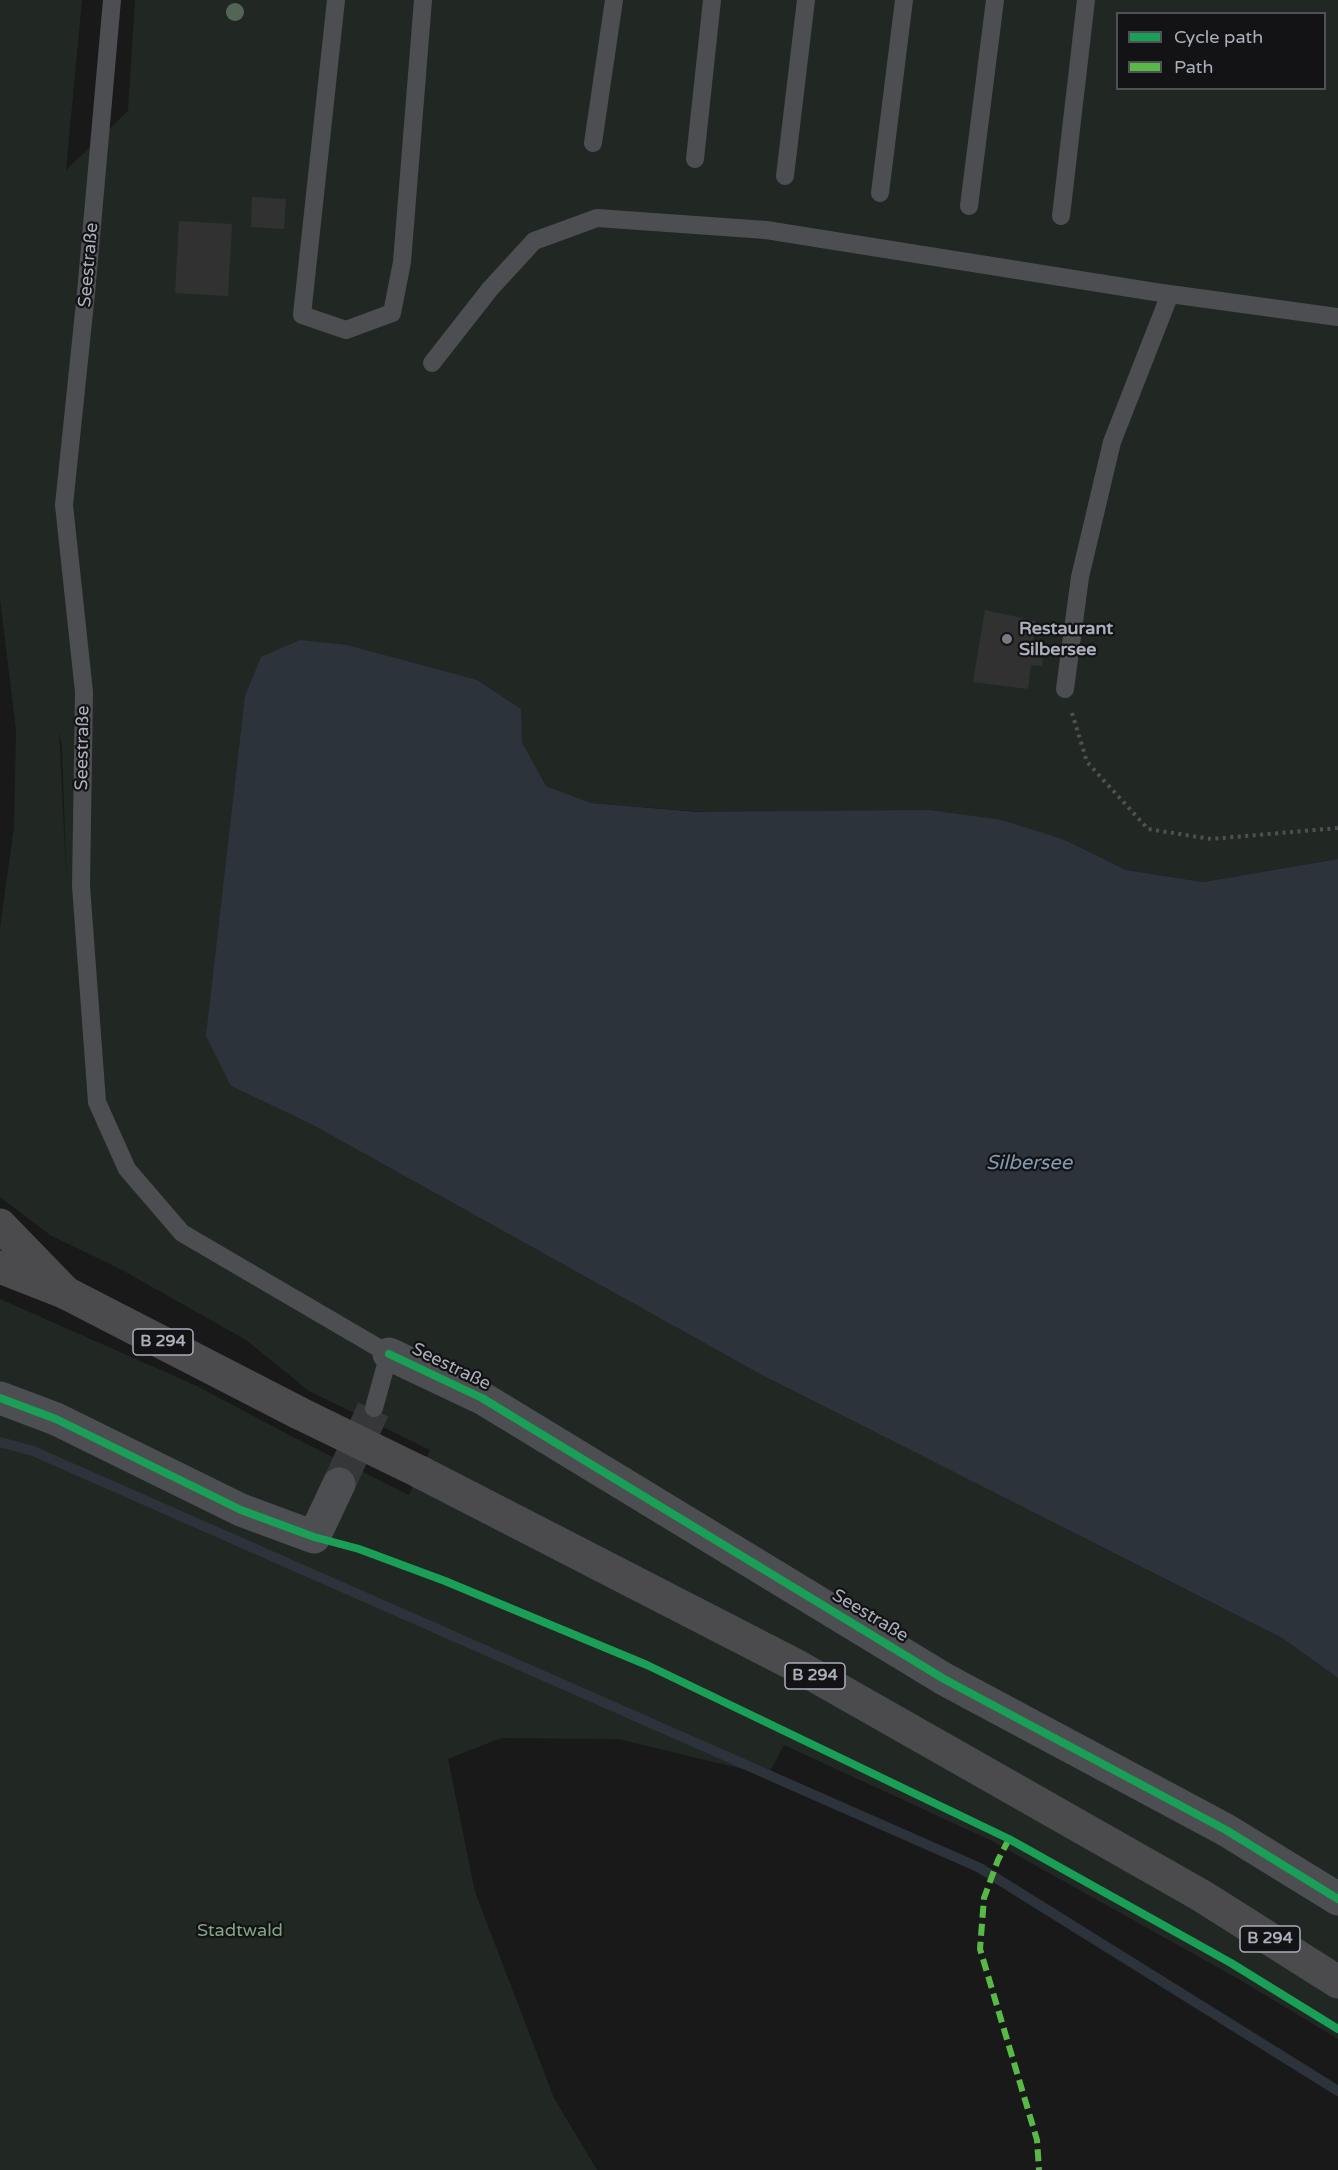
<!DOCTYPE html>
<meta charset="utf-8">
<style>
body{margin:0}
#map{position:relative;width:1338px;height:2170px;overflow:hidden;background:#191919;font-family:"Varela Round",sans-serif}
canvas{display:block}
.legend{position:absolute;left:1116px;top:12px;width:210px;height:78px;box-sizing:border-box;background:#131315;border:2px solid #505157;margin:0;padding:8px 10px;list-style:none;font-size:18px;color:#abafba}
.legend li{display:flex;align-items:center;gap:12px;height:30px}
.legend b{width:30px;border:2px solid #505157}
</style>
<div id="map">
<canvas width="1338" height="2170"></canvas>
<ul class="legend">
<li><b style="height:8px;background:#1a9f57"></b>Cycle path</li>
<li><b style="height:8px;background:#58b947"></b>Path</li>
</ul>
</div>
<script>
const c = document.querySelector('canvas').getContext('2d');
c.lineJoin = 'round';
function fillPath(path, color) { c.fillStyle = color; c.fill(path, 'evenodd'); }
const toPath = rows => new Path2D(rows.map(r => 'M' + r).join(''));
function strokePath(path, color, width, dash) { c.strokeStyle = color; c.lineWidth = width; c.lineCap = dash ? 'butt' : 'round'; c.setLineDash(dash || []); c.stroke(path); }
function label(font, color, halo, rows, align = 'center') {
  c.font = font + ' "Varela Round",sans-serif'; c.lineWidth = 4.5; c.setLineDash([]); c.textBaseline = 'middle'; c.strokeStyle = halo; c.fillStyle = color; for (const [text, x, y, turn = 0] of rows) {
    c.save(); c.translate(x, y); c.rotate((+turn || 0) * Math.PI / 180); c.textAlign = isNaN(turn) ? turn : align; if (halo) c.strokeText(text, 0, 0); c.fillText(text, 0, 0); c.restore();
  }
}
fillPath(toPath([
 [0,0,82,0,66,170,128,111,135,0,1338,0,1338,859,1203,882,1126,870,1065,840,591,803,546,786,522,742,520,709,477,680,454,675,231,1086,313,1125,760,1374,1282,1638,1338,1678,1338,2039,1235,1977,990,1840,784,1745,768,1775,618,1739,501,1738,448,1759,475,1892,554,2098,597,2170,0,2170,0,1299,197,1386,289,1435,409,1495,430,1450,309,1391,246,1340,122,1270,50,1235,0,1197,0,928,14,827,16,730,0,599],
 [1118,14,1324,14,1324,88,1118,88],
 [59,731,62,748,67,891]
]), '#212823');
fillPath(toPath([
 [300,640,347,645,477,680,521,709,522,742,546,786,591,803,699,812,929,810,1002,820,1065,840,1126,870,1203,882,1338,859,1338,1678,1282,1638,760,1374,313,1125,231,1086,206,1036,245,696,261,657]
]), '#2c333b');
strokePath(toPath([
 [0,1442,33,1451,980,1868,1338,2091]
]), '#2c333b', 10);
fillPath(toPath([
 [252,197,286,199,284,229,251,227],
 [179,221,232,224,228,296,175,293],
 [985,610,1036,621,1031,657,1043,658,1042,666,1031,665,1028,689,973,682]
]), '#313132');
strokePath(toPath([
 [339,1484,374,1408]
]), '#363739', 33, [33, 16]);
strokePath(toPath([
 [1072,713,1087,762,1148,829,1211,839,1338,828]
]), '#4f5054', 4, [3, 4.5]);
strokePath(toPath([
 [112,0,86,293,64,505,84,692,81,886,97,1102,127,1169,182,1233,389,1354,374,1408],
 [336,0,302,315,346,330,392,313,402,262,423,0],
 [593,143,614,0],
 [695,159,712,0],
 [785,176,806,0],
 [880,193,904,0],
 [969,206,995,0],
 [1061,216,1086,0],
 [432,363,490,289,534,241,597,218,766,230,1155,292,1338,317],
 [1065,689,1080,577,1112,442,1170,294]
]), '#4d4e52', 18);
strokePath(toPath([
 [389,1354,482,1398,944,1679,1226,1830,1338,1899],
 [0,1398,56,1419,241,1510,314,1537,339,1484]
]), '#4d4e52', 33);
strokePath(toPath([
 [0,1267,66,1293,299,1413],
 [420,1472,799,1667,1202,1896,1338,1982]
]), '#4b4b4e', 33);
strokePath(toPath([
 [0,1225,66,1293]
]), '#4b4b4e', 33);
strokePath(toPath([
 [299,1413,420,1472]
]), '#4b4b4e', 33);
strokePath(toPath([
 [1009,1839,998,1860,984,1898,980,1949,1037,2140,1039,2170]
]), '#58b947', 6, [12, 6]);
strokePath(toPath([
 [389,1354,482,1398,944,1679,1226,1830,1338,1899],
 [0,1398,56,1419,241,1510,314,1537,359,1549,445,1581,647,1665,1009,1839,1231,1963,1338,2029]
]), '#1a9f57', 8);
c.fillStyle = '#536556';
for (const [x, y] of [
 [235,12]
]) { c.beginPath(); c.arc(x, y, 9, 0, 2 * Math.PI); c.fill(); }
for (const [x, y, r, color] of [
 [1007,639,6,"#787a82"]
]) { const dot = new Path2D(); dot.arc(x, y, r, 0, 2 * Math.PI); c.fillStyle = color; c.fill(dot); strokePath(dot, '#131315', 2); }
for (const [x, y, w] of [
 [163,1342,60],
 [815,1676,60],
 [1270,1939,60]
]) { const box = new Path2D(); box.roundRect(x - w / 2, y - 13, w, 26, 4.5); c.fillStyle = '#131315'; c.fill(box); strokePath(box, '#abafba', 1.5); }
label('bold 16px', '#abafba', null, [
 ["B 294",163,1342],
 ["B 294",815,1676],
 ["B 294",1270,1939]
]);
label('18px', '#abafba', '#131315', [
 ["Seestraße",89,265,-85],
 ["Seestraße",83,748,-89],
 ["Seestraße",451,1367,26],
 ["Seestraße",870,1616,31]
]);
label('bold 18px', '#abafba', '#131315', [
 ["Restaurant",1019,629],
 ["Silbersee",1019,650]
], 'left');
label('18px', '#83a487', '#131315', [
 ["Stadtwald",240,1931]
]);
label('italic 20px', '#839ab3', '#131315', [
 ["Silbersee",1029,1164]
]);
</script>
